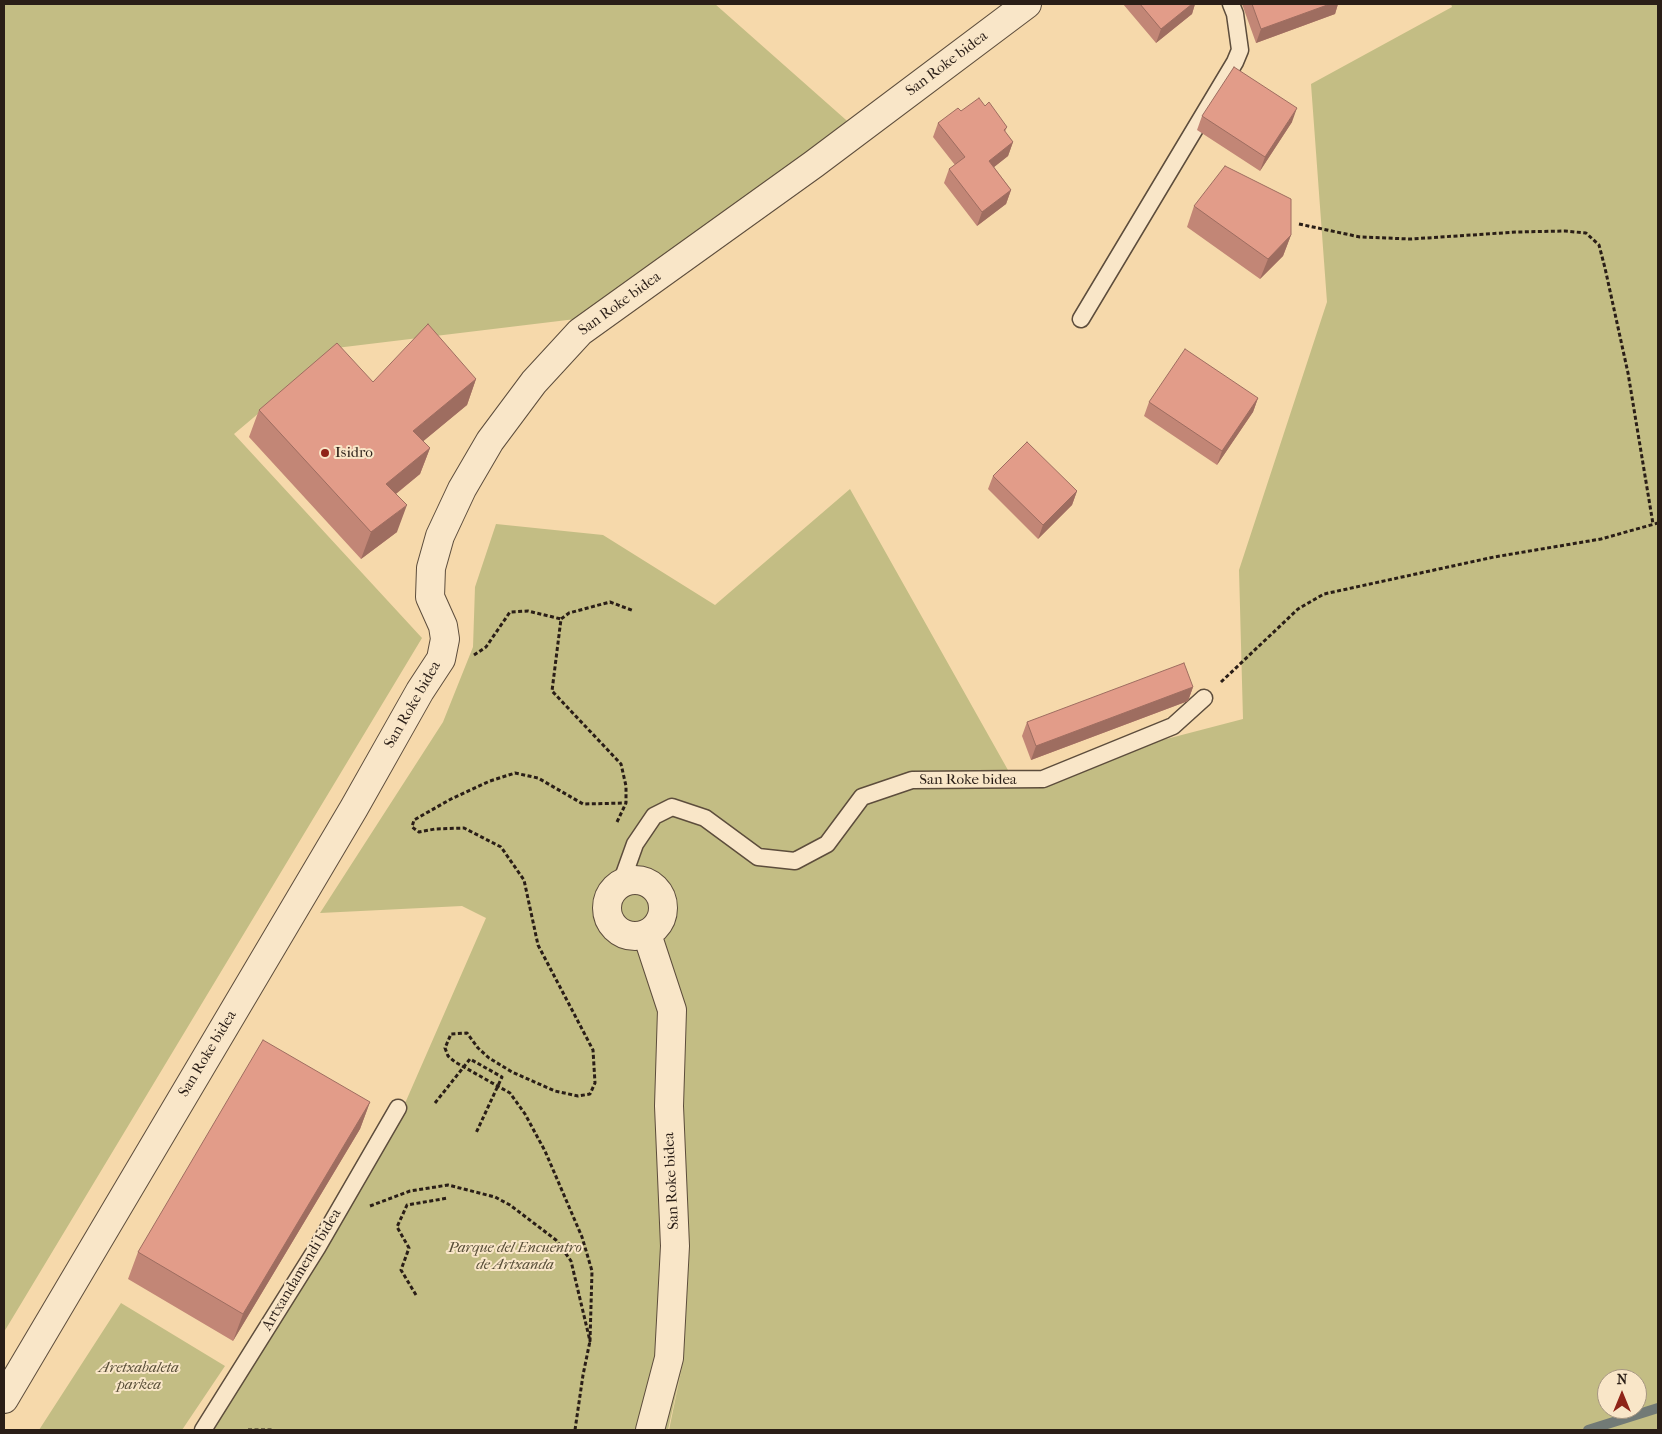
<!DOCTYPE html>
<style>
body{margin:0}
#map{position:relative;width:1662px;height:1434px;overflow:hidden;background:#f6d9ab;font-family:"IM FELL French Canon",serif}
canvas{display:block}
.frame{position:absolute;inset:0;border:5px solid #2a1e17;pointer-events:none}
.north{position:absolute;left:1597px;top:1369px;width:50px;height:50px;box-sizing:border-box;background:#f9e6c8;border:1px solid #a69681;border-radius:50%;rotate:0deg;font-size:14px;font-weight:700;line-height:20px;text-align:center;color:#2a1e17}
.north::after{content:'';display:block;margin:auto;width:18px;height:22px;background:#8f2418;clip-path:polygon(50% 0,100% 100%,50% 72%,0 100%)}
</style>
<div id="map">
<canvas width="1662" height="1434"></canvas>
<div class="frame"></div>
<div class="north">N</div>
</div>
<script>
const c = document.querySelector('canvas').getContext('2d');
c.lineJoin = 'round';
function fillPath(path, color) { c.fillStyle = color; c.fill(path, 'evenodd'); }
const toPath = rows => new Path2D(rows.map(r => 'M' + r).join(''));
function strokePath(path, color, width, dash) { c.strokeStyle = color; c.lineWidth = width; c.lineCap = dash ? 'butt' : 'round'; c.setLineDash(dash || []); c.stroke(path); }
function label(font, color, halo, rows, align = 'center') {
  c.font = font + ' "IM FELL French Canon",serif'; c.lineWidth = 4; c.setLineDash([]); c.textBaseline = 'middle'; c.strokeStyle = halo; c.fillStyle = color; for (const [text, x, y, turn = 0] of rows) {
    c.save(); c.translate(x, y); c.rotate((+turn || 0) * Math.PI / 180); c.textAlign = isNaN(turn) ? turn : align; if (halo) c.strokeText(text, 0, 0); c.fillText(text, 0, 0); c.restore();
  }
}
fillPath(toPath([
 [4,4,715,4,854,127,584,318,336,348,234,434,422,638,4,1332],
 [1451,4,1658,4,1658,1430,669,1430,683,1362,668,1430,210,1430,406,1101,486,918,462,906,320,913,443,722,473,647,475,587,496,524,603,535,715,605,850,489,1013,779,1243,719,1239,570,1327,302,1311,84,1452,7],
 [1607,1379,1637,1379,1637,1409,1607,1409],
 [121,1303,225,1366,182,1430,39,1430]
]), '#c3bd84');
strokePath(toPath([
 [1588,1430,1658,1408]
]), '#727a76', 10);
const lane = toPath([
 [1081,319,1235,62,1240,50,1235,14,1231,4],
 [621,883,635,844,654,816,672,807,705,818,758,857,795,861,827,844,862,797,912,780,1043,779,1173,726,1204,698],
 [203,1430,317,1248,398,1108]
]);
const street = toPath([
 '607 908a28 28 0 1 1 56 0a28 28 0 1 1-56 0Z',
 [647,934,672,1010,669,1106,675,1246,669,1358,650,1430],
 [4,1399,354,808,420,691,441,659,445,639,443,626,430,597,431,568,440,536,462,489,490,441,534,382,580,332,814,164,1027,4]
]);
strokePath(lane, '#5d4d3c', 19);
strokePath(street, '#5d4d3c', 30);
strokePath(toPath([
 [1299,224,1360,237,1411,239,1517,232,1565,231,1586,233,1599,245,1605,268,1628,373,1653,524],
 [474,655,486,647,510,612,528,611,561,619],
 [1221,682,1298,609,1324,594,1494,557,1601,539,1658,523],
 [617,822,626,803],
 [370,1206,410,1191,448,1185,495,1197,510,1205,556,1240,571,1261,590,1341,592,1271,582,1237,545,1151,525,1114,510,1093,455,1062,448,1056,445,1048,451,1034,467,1033,478,1048,489,1058,512,1072,555,1091,578,1096,590,1094,595,1083,593,1050,538,945,524,880,501,847,464,828,435,829,419,832,412,827,414,820,451,799,490,781,515,773,538,778,583,804,626,803,626,786,621,764,552,691,561,619,569,613,610,602,634,611],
 [416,1295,401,1270,409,1248,397,1227,407,1205,448,1198],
 [248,1430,272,1430],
 [575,1430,583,1375,590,1341]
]), '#2a1e17', 3, [4, 2.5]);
strokePath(lane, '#f9e6c8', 16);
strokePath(street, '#f9e6c8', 28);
strokePath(toPath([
 [435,1103,470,1059,502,1077,476,1133]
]), '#2a1e17', 3, [4, 2.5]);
fillPath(toPath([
 [1123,4,1195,4,1192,14,1156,43],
 [1242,4,1338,4,1335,14,1256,43],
 [985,106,1007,127,1005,132,1013,142,1008,156,994,167,1011,190,1006,204,977,226,944,183,949,169,955,165,933,137,938,123,961,111],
 [1202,116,1292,122,1260,171,1197,130],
 [1194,206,1291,235,1283,256,1260,279,1187,227],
 [476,379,467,405,423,441,430,448,420,474,396,494,397,532,361,559,249,437,259,410,373,382],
 [1258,398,1253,412,1217,465,1144,416,1149,402],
 [993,476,1077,491,1072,505,1038,539,988,489],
 [1193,687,1188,701,1031,760,1022,736,1027,722],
 [370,1102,360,1129,233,1341,128,1279,138,1252]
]), '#c28676');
fillPath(toPath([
 [1192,4,1195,4,1192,14,1156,43,1161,29],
 [1330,4,1338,4,1335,14,1256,43,1261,29],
 [1297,108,1292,122,1260,171,1265,157],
 [1013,142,1008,156,984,175,989,161],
 [1011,190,1006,204,977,226,982,212],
 [1291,235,1283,256,1260,279,1268,259],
 [476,379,467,405,403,458,413,431],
 [1258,398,1253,412,1217,465,1222,451],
 [430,448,420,474,376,510,386,484],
 [1077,491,1072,505,1038,539,1043,525],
 [407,505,397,532,361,559,371,532],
 [1193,687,1188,701,1031,760,1036,746],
 [370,1102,360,1129,233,1341,243,1314]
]), '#9e6d60');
const building = toPath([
 [1140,4,1192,4,1161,29,1140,4],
 [1252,4,1330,4,1261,29,1252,4],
 [1234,67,1297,108,1265,157,1202,116,1234,67],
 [979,98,985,106,989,102,1007,127,1004,130,1013,142,989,161,1011,190,982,212,949,169,965,157,938,123,958,108,961,111,979,98],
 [1225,166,1291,199,1291,235,1268,259,1194,206,1225,166],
 [428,324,476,379,413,431,430,448,386,484,407,505,371,532,259,410,337,343,373,382,428,324],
 [1185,349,1258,398,1222,451,1149,402,1185,349],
 [1027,442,1077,491,1043,525,993,476,1027,442],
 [1184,663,1193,687,1036,746,1027,722,1184,663],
 [263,1040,370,1102,243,1314,138,1252,263,1040]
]);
fillPath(building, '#e29c89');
strokePath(building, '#9e6d60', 1);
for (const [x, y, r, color] of [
 [325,453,5,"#8f2418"]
]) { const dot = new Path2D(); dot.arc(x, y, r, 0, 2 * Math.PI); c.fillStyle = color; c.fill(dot); strokePath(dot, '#f9e6c8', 2); }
label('15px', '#2a1e17', '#f9e6c8', [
 ["San Roke bidea",947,64,-37],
 ["San Roke bidea",620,304,-36],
 ["San Roke bidea",413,705,-60],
 ["San Roke bidea",968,780],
 ["San Roke bidea",208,1054,-59],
 ["San Roke bidea",672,1181,-93],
 ["Artxandamendi bidea",302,1270,-59]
]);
label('15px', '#2a1e17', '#f9e6c8', [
 ["Isidro",335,453]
], 'left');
label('italic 15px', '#584e38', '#f9e6c8', [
 ["Parque del Encuentro",515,1248],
 ["de Artxanda",515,1265],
 ["Aretxabaleta",139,1368],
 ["parkea",139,1385]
]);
</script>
